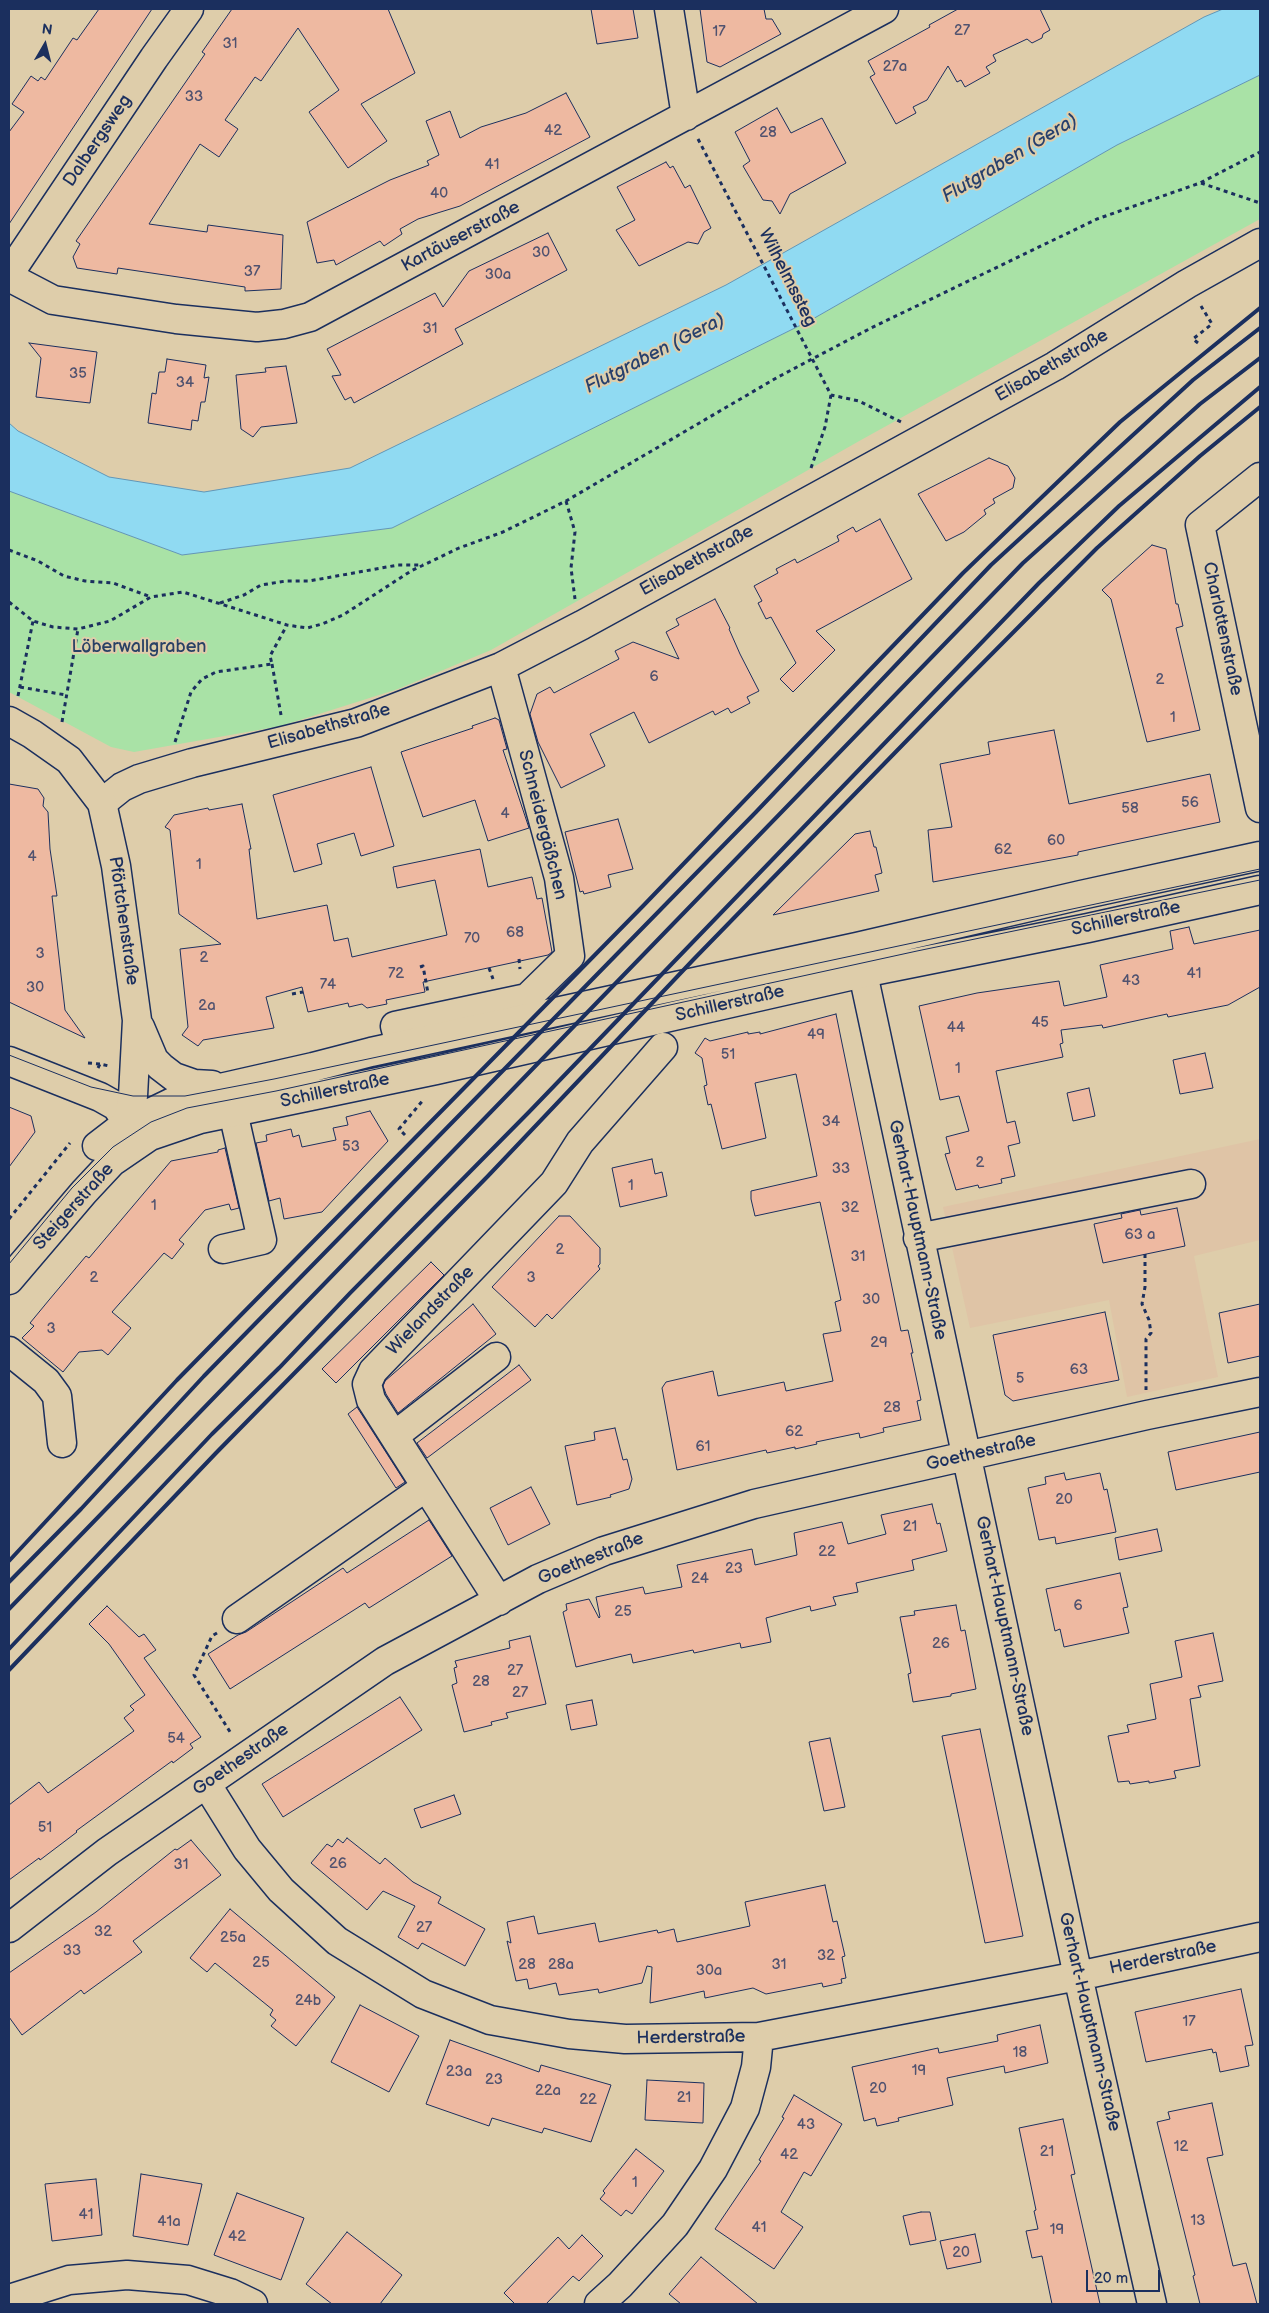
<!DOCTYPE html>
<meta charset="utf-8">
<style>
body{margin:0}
#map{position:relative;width:1269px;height:2313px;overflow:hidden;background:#decdaa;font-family:"Balsamiq Sans",sans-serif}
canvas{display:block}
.frame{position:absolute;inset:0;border:10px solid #1b2f5e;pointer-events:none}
.north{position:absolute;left:20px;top:20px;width:50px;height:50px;-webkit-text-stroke:4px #decdaa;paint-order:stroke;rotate:8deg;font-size:14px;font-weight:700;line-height:20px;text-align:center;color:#1b2f5e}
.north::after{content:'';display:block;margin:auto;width:18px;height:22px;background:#1b2f5e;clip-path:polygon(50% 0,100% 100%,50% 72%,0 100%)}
.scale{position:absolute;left:1086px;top:2270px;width:74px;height:22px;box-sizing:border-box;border:2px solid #1b2f5e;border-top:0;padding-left:6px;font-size:15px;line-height:18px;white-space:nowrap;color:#1b2f5e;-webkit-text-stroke:4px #decdaa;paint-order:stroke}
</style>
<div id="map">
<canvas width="1269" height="2313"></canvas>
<div class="frame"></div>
<div class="north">N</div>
<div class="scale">20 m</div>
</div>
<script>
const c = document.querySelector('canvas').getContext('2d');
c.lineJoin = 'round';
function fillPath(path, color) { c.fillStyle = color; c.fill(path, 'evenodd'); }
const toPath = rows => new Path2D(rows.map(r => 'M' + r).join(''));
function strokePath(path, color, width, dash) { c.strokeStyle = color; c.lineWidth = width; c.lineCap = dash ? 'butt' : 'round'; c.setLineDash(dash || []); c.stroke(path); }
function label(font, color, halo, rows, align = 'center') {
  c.font = font + ' "Balsamiq Sans",sans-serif'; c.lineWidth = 4; c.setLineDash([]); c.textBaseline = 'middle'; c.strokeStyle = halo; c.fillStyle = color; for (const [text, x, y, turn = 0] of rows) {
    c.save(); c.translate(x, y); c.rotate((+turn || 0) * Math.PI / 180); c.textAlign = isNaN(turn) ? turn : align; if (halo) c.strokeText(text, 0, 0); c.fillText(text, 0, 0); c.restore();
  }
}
fillPath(toPath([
 [1260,1139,1260,1240,1194,1256,1218,1377,1127,1397,1109,1300,970,1328,943,1207]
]), '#dfc4a6');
fillPath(toPath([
 [1260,75,1260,219,861,440,491,650,398,689,281,726,134,752,111,747,9,692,9,491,182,555,392,528,811,320,1117,145]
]), '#a9e2a6');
const water = toPath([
 [1223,9,1260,9,1260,75,1117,145,811,320,392,528,182,555,9,491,9,423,18,431,109,477,204,492,350,468,726,285,1204,17,1223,9]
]);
fillPath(water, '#90daf2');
strokePath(water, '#6196b7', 1);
const building = toPath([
 [99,9,152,9,9,224,9,132,24,112,12,104,31,76,38,81,41,77,45,80,73,38,77,40,99,9],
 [232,9,388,9,415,73,361,104,387,141,348,168,309,112,339,90,298,28,261,81,255,77,225,120,238,129,219,157,200,144,149,224,207,232,208,225,283,235,281,289,245,291,245,287,118,268,117,274,77,268,73,257,80,244,76,241,205,54,202,52,232,9],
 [591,9,633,9,638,38,597,44,591,9],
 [700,9,764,9,766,19,772,19,781,34,720,67,707,62,700,9],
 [958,9,1040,9,1050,30,1043,34,1042,38,1032,43,1027,39,993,55,996,61,986,67,990,73,965,87,961,80,957,82,948,66,927,100,913,107,916,113,896,124,870,77,875,74,868,61,930,27,929,25,958,9],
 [566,93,590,137,460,206,418,219,400,229,402,234,384,246,380,241,336,265,334,260,317,263,307,222,390,180,429,165,427,161,439,155,426,121,450,111,460,138,481,127,526,113,566,93],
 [777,108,791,133,822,118,846,163,790,194,780,214,772,201,763,200,743,166,750,161,735,132,777,108],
 [666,162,670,168,673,166,685,188,690,185,711,228,704,232,698,244,688,242,639,266,616,230,635,220,617,187,666,162],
 [548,233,567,270,455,329,463,344,354,403,351,397,345,400,332,376,341,375,327,349,435,293,443,307,469,271,548,233],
 [29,343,97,352,90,403,36,397,41,358,29,343],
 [167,359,206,365,204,378,209,377,205,402,201,402,198,421,192,420,191,430,148,423,152,393,156,394,159,372,165,372,167,359],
 [286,366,297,423,261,427,253,437,241,429,236,375,266,372,265,368,286,366],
 [989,458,1008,466,1015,478,1013,488,993,499,995,503,984,510,986,514,964,532,946,541,918,494,989,458],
 [880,519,912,579,816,631,835,650,793,692,780,679,796,663,771,617,766,619,758,603,762,601,754,586,778,573,776,569,795,559,797,563,839,541,837,536,853,527,856,532,880,519],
 [1152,545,1166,549,1176,604,1178,604,1183,626,1176,628,1200,730,1147,742,1111,599,1102,590,1152,545],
 [715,599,730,628,729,629,740,654,759,691,747,697,750,703,731,713,728,708,715,715,713,711,649,743,634,712,590,734,605,766,561,788,538,742,530,714,537,694,550,687,554,693,619,659,615,651,633,642,679,659,666,632,679,625,676,619,715,599],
 [495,718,499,720,507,749,503,750,529,828,488,841,475,800,423,817,401,752,473,728,472,726,495,718],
 [1054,730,1069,804,1210,774,1220,822,1078,852,1078,855,933,882,928,830,952,827,940,764,990,754,988,742,1054,730],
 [371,767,394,846,361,856,354,833,317,844,322,864,294,872,273,795,371,767],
 [9,784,38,789,44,798,43,806,48,812,50,849,57,896,52,896,65,1010,85,1038,9,1002,9,784],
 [242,804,251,849,249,849,257,919,327,905,334,941,348,938,352,957,447,935,435,880,397,888,393,867,480,849,488,887,532,877,537,899,542,898,552,952,548,955,423,982,425,992,386,1000,387,1004,367,1008,362,1004,349,1007,348,1003,308,1012,302,987,266,997,274,1028,203,1040,198,1046,182,1035,188,1027,180,949,221,944,179,914,170,830,165,827,174,815,208,808,209,810,242,804],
 [618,819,633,869,608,875,611,887,584,894,583,891,580,892,565,832,618,819],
 [870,831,874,847,876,847,882,873,875,875,879,891,773,915,855,834,870,831],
 [1189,927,1194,944,1260,930,1260,987,1228,1005,1168,1017,1167,1014,1103,1028,1102,1025,1061,1030,1063,1043,1060,1044,1063,1057,996,1071,1007,1123,1015,1121,1020,1143,1008,1146,1015,1176,1001,1179,1002,1183,979,1188,978,1185,956,1190,945,1154,950,1153,946,1137,969,1131,959,1096,940,1100,919,1006,977,993,1059,981,1064,1006,1107,997,1100,965,1173,949,1170,931,1189,927],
 [836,1014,901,1331,908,1330,913,1353,911,1353,921,1400,917,1401,921,1420,883,1428,884,1432,860,1438,859,1433,816,1442,817,1444,795,1449,795,1447,767,1453,766,1450,677,1470,662,1388,666,1382,713,1371,718,1396,784,1382,786,1391,833,1381,823,1334,841,1331,835,1302,841,1300,820,1202,755,1216,751,1199,751,1191,817,1176,796,1074,755,1083,766,1138,722,1149,711,1104,708,1105,704,1086,707,1085,702,1058,695,1053,705,1038,710,1041,748,1032,748,1034,760,1032,760,1034,836,1014],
 [1205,1053,1213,1088,1180,1094,1173,1060,1205,1053],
 [1089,1088,1095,1116,1073,1121,1067,1093,1089,1088],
 [9,1107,31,1116,35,1132,9,1167,9,1107],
 [370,1111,388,1141,322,1212,284,1219,280,1198,269,1201,256,1143,267,1141,266,1135,291,1129,293,1137,299,1135,302,1147,336,1140,333,1128,348,1125,346,1117,370,1111],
 [225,1148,239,1208,231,1210,229,1204,205,1210,179,1240,184,1244,172,1259,164,1253,112,1312,131,1328,108,1355,102,1350,79,1352,63,1372,22,1338,34,1326,30,1323,49,1300,86,1256,89,1258,171,1161,218,1152,218,1150,225,1148],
 [652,1159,655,1174,662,1172,667,1196,620,1207,612,1168,652,1159],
 [1177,1208,1185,1246,1103,1263,1094,1224,1122,1218,1121,1214,1140,1210,1141,1215,1177,1208],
 [559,1216,570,1216,600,1248,600,1264,598,1266,600,1269,552,1319,547,1314,535,1327,492,1287,559,1216],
 [431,1262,444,1275,336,1383,322,1369,431,1262],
 [473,1304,496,1334,398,1413,386,1394,383,1386,385,1381,473,1304],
 [1260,1304,1260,1356,1228,1363,1219,1313,1260,1304],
 [1105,1312,1119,1380,1013,1401,1005,1395,993,1335,1105,1312],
 [519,1365,531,1380,427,1458,417,1443,519,1365],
 [357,1407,405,1482,396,1488,348,1414,357,1407],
 [615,1428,623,1460,627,1459,632,1479,629,1489,610,1495,611,1497,577,1505,565,1446,595,1440,594,1432,615,1428],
 [1260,1432,1260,1472,1176,1490,1168,1452,1260,1432],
 [1064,1473,1066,1480,1100,1473,1104,1490,1107,1489,1116,1532,1056,1544,1055,1537,1039,1540,1028,1488,1046,1484,1045,1477,1064,1473],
 [531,1487,550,1524,508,1545,490,1508,531,1487],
 [932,1504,937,1524,940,1523,947,1551,912,1560,914,1570,856,1583,858,1592,833,1597,836,1605,811,1611,810,1606,766,1618,771,1642,741,1648,740,1643,694,1653,693,1650,633,1663,631,1654,576,1667,563,1612,567,1610,566,1604,589,1599,599,1618,600,1617,596,1597,643,1587,645,1594,682,1587,677,1565,752,1549,755,1565,797,1555,794,1533,842,1522,848,1544,886,1534,881,1515,932,1504],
 [429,1520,452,1556,369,1608,365,1603,230,1689,208,1654,238,1635,246,1632,343,1568,347,1573,429,1520],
 [1157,1529,1162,1551,1119,1560,1115,1538,1157,1529],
 [1120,1573,1128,1607,1123,1608,1129,1633,1064,1647,1060,1629,1055,1631,1046,1589,1120,1573],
 [956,1605,961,1631,965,1630,976,1689,951,1694,951,1696,913,1702,908,1674,911,1673,900,1617,915,1615,914,1611,956,1605],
 [107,1606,139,1637,144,1634,156,1650,144,1658,201,1737,190,1744,193,1748,173,1763,172,1761,76,1831,77,1832,40,1860,39,1858,9,1880,9,1805,39,1782,48,1793,134,1731,124,1718,134,1710,130,1706,145,1695,109,1644,89,1624,107,1606],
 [1213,1633,1223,1681,1198,1686,1201,1697,1190,1699,1200,1766,1174,1771,1176,1778,1149,1783,1149,1781,1130,1784,1129,1781,1118,1782,1108,1736,1129,1732,1127,1725,1156,1719,1150,1684,1182,1677,1175,1641,1213,1633],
 [530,1636,546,1704,506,1713,508,1718,491,1722,492,1725,464,1732,452,1685,457,1683,454,1668,457,1667,455,1661,510,1648,509,1641,530,1636],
 [400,1697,422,1730,283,1817,262,1784,400,1697],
 [592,1700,597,1725,571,1730,566,1705,592,1700],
 [980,1729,1023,1936,985,1943,942,1736,980,1729],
 [830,1738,845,1807,824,1811,809,1742,830,1738],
 [454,1795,461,1814,421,1828,414,1809,454,1795],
 [347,1838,380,1864,385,1858,413,1882,441,1897,438,1903,485,1929,465,1966,422,1943,418,1949,398,1937,415,1906,383,1891,367,1910,311,1863,327,1844,332,1847,338,1839,343,1843,347,1838],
 [191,1840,221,1875,133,1941,142,1952,84,1994,81,1990,22,2035,9,2017,9,1973,96,1912,175,1849,177,1850,191,1840],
 [825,1885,833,1922,837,1921,845,1956,842,1957,846,1978,841,1979,842,1983,823,1987,822,1983,766,1994,753,1988,705,1998,704,1991,650,2003,652,1967,647,1966,642,1983,599,1993,598,1989,559,1995,556,1983,529,1989,527,1979,516,1981,507,1941,511,1943,507,1922,534,1916,538,1934,595,1923,599,1942,657,1930,658,1933,674,1929,677,1942,750,1926,745,1902,825,1885],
 [230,1909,335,1997,296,2046,271,2026,276,2020,270,2015,273,2010,215,1963,207,1972,190,1958,230,1909],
 [1241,1989,1253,2045,1245,2046,1249,2066,1220,2072,1216,2052,1213,2053,1212,2049,1146,2062,1135,2012,1241,1989],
 [360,2005,419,2036,389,2092,331,2062,360,2005],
 [1040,2025,1048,2063,1005,2073,1004,2066,947,2078,953,2105,898,2118,899,2121,877,2126,875,2118,864,2121,852,2067,938,2048,939,2053,998,2041,997,2035,1040,2025],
 [450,2040,539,2072,541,2065,611,2085,591,2142,544,2128,542,2133,492,2118,489,2126,426,2104,450,2040],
 [647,2080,704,2083,703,2123,645,2120,647,2080],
 [794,2095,842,2124,811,2176,804,2172,781,2212,803,2227,774,2269,715,2229,761,2161,759,2160,784,2118,782,2117,794,2095],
 [1212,2103,1223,2155,1207,2158,1233,2266,1246,2263,1257,2304,1200,2304,1193,2276,1195,2275,1157,2122,1170,2119,1168,2112,1212,2103],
 [1063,2119,1075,2174,1071,2175,1100,2304,1052,2304,1042,2256,1032,2258,1026,2231,1038,2229,1034,2211,1036,2210,1019,2128,1063,2119],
 [636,2149,664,2171,632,2214,626,2210,621,2216,600,2199,605,2193,603,2191,636,2149],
 [141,2174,202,2184,188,2245,133,2236,141,2174],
 [96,2179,102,2235,52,2241,45,2184,96,2179],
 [237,2193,304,2218,281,2280,214,2255,237,2193],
 [921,2212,930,2212,936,2240,910,2245,903,2216,921,2212],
 [347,2232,402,2275,380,2304,332,2304,306,2284,347,2232],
 [975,2234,981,2262,947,2269,940,2241,975,2234],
 [582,2235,603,2256,579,2281,573,2276,546,2304,515,2304,504,2293,558,2237,569,2249,582,2235],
 [701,2257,758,2304,681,2304,669,2294,701,2257]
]);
fillPath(building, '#eeb9a1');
strokePath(building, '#1b2f5e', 1);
const minor = toPath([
 [669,9,686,116],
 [9,274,154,58,189,9],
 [9,277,53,300,176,319,257,327,284,324,310,317,884,9],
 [1260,477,1200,525,1260,808],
 [102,803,122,787,139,779,192,763,356,723,501,667,582,625,1055,366,1187,284,1260,243],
 [858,950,1078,1976,1152,2304],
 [400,1045,395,1026,527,998,570,956,559,878,501,667],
 [9,1061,100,1097,116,1106,128,1123],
 [918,1238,1191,1184],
 [223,1249,262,1240,233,1112],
 [9,1351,46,1381,57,1396,62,1443],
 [394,1436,496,1357],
 [499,1601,371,1400,367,1384,373,1371,554,1183,580,1142,663,1047],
 [237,1619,426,1487],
 [207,1785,247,1849,281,1890,337,1941,423,1994,490,2020,569,2034,625,2039,759,2037,1078,1976,1260,1937],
 [9,1928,107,1852,385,1661,538,1579,604,1551,754,1504,1147,1415,1260,1392],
 [9,2299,69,2280,127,2275,188,2280,230,2293,253,2304],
 [599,2304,620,2285,675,2225,713,2169,745,2108,756,2067,759,2037]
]);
const major = toPath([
 [9,721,32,734,69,760,102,803,116,866,137,1020,133,1096,125,1137],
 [140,1027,154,1060,161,1067,174,1077,194,1084,212,1085],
 [97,1146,123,1126,185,1096,313,1067,371,1052,857,947,1081,895,1260,856],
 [9,1280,84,1192,112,1162,150,1136,200,1119,436,1070,863,973,1088,928,1260,890]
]);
strokePath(minor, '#1b2f5e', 31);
strokePath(major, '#1b2f5e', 31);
strokePath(toPath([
 [698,139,831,395,859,401,901,422],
 [1201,183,1260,203],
 [1198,343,1193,339,1212,324,1201,306],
 [811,468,825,427,831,395],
 [566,501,575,532,571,568,575,599],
 [9,550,38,561,64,576,85,581,113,583,151,597],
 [9,602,33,621,53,627,78,629,110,621,151,597,183,592,287,625,307,628,322,624,343,615,411,571,459,548,503,532,566,501,778,377,871,328,1097,219,1200,183,1260,152],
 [220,603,244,595,261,585,286,581,309,581,398,565,423,565],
 [272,664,281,715],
 [20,687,66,695],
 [18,696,33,621],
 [62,722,78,629],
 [175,742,191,692,202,679,216,672,272,664,270,656,287,625],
 [519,959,520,969],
 [420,967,423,966,428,993],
 [489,968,493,979],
 [292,994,303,992],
 [88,1063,100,1064],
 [98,1068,100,1064,109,1066],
 [405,1135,399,1129,424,1099],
 [9,1219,70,1143],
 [1145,1254,1145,1287,1142,1304,1149,1320,1151,1333,1146,1339,1146,1390],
 [217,1633,212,1636,194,1675,232,1735]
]), '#1b2f5e', 3, [4, 4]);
strokePath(minor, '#decdaa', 28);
strokePath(major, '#decdaa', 28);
strokePath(toPath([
 [9,1055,91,1087,133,1096,185,1096,274,1079,1260,869],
 [9,1264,72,1188,113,1147,151,1122,187,1108,276,1091,917,951,1260,880]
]), '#1b2f5e', 1);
strokePath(toPath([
 [9,1561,177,1380,643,906,963,573,1120,422,1260,308],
 [9,1582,81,1509,204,1376,756,812,991,565,1193,380,1260,328],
 [9,1609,1023,563,1200,404,1260,358],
 [9,1649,212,1434,279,1368,350,1293,529,1112,1039,583,1119,506,1260,387],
 [9,1670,216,1453,488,1176,693,960,957,689,1097,548,1200,456,1260,407]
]), '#1b2f5e', 4);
label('15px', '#50526f', null, [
 ["27",962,31],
 ["17",719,32],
 ["31",230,44],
 ["27a",895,67],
 ["33",194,97],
 ["42",553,131],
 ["28",768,133],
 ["41",492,165],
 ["40",439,194],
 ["30",541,253],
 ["37",252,272],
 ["30a",498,275],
 ["31",430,329],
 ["35",78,374],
 ["34",185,383],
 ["6",654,677],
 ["2",1160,680],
 ["1",1173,718],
 ["56",1190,803],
 ["58",1130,809],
 ["4",505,814],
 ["60",1056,841],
 ["62",1003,850],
 ["4",32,857],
 ["1",199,865],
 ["68",515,933],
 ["70",472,939],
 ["3",40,954],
 ["2",204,958],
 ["72",396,974],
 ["41",1194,974],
 ["43",1131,981],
 ["74",328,985],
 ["30",35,988],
 ["2a",207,1006],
 ["45",1040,1023],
 ["44",956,1028],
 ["49",816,1035],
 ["51",728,1055],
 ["1",958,1069],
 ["34",831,1122],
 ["53",351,1147],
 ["2",980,1163],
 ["33",841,1169],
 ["1",631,1186],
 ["1",154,1206],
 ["32",850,1208],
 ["63 a",1140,1235],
 ["2",560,1250],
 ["31",858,1257],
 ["2",94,1278],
 ["3",531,1278],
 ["30",871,1300],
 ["3",51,1329],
 ["29",879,1343],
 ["63",1079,1370],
 ["5",1020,1379],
 ["28",892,1408],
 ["62",794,1432],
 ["61",703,1447],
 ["20",1064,1500],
 ["21",910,1527],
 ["22",827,1552],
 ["23",734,1569],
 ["24",700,1579],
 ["6",1078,1606],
 ["25",623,1612],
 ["26",941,1644],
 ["27",515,1671],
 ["28",481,1682],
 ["27",520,1693],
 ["54",176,1739],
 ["51",45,1828],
 ["26",338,1864],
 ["31",181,1865],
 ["27",424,1928],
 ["32",103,1932],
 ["25a",233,1938],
 ["33",72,1951],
 ["32",826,1956],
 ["25",261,1963],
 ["28",527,1965],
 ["28a",561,1965],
 ["31",779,1965],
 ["30a",709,1971],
 ["24b",308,2001],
 ["17",1189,2022],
 ["18",1020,2053],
 ["19",919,2071],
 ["23a",459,2072],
 ["23",494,2080],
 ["20",878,2089],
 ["22a",548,2091],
 ["21",684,2098],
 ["22",588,2100],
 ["43",806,2125],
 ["12",1181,2147],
 ["21",1047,2152],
 ["42",789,2155],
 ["1",635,2183],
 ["41",86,2215],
 ["13",1198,2221],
 ["41a",169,2222],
 ["41",759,2228],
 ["19",1057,2230],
 ["42",237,2237],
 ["20",961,2253]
]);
label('18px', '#1b2f5e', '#decdaa', [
 ["Dalbergsweg",98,141,-56],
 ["Kartäuserstraße",461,237,-28],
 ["Wilhelmssteg",787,278,63],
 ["Elisabethstraße",1052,366,-30],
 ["Elisabethstraße",697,561,-29],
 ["Charlottenstraße",1222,629,78],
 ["Elisabethstraße",329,727,-16],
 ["Schneidergäßchen",542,825,76],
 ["Schillerstraße",1126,919,-12],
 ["Pförtchenstraße",123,921,82],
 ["Schillerstraße",730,1004,-13],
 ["Schillerstraße",335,1091,-12],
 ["Steigerstraße",74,1207,-48],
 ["Gerhart-Hauptmann-Straße",917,1230,78],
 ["Wielandstraße",431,1311,-46],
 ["Goethestraße",981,1453,-13],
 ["Goethestraße",591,1559,-22],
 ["Gerhart-Hauptmann-Straße",1004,1626,78],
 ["Goethestraße",241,1760,-35],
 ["Herderstraße",1163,1958,-12],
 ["Gerhart-Hauptmann-Straße",1089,2022,77],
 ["Herderstraße",691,2038,-1]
]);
label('18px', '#294165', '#decdaa', [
 ["Löberwallgraben",139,647]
]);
label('italic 19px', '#27406d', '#decdaa', [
 ["Flutgraben (Gera)",1010,159,-31],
 ["Flutgraben (Gera)",655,354,-27]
]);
</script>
